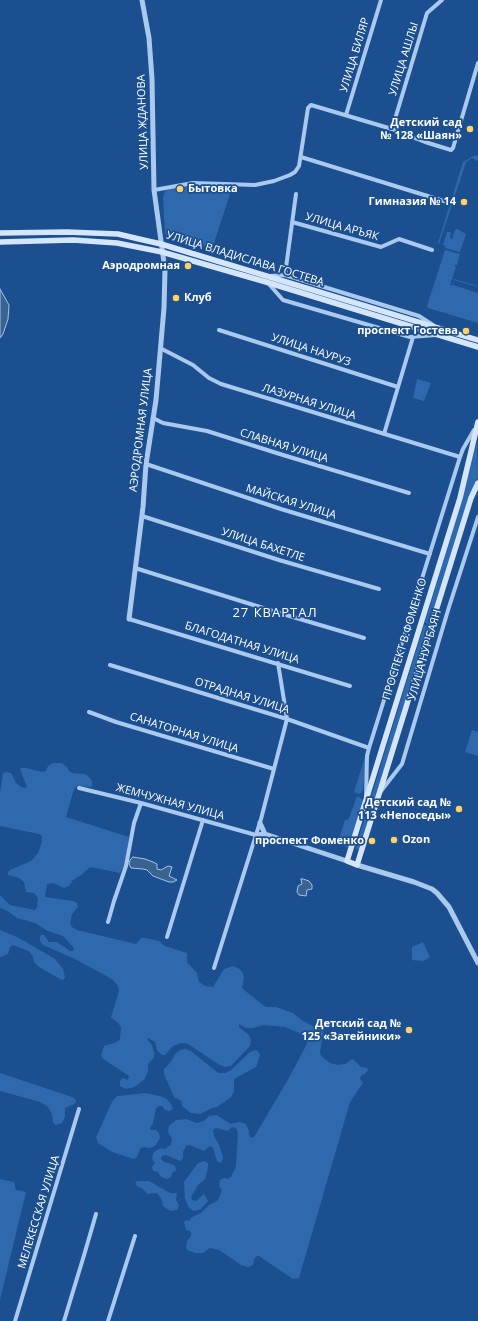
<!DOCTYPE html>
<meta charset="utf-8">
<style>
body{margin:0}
canvas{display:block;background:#1b4f8f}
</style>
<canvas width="478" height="1321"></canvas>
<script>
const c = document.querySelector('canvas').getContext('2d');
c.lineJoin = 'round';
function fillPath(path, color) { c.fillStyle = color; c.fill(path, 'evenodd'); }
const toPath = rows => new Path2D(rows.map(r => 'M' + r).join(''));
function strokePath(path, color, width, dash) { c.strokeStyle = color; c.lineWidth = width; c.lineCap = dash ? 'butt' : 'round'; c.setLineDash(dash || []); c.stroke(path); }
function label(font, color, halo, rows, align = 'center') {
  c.font = font + ' "Open Sans",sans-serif'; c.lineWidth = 3.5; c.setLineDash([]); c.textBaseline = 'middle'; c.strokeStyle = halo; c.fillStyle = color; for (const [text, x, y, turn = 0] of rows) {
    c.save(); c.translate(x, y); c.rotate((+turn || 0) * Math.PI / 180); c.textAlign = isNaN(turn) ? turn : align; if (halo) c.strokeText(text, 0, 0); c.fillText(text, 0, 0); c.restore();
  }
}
fillPath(toPath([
 [475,155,478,156,478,161,472,158,466,162,439,244,438,243,463,162],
 [233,185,212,249,176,236,167,236,165,233,163,198,165,191,173,187],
 [457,229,466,234,460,252,445,248,446,246,443,245,447,232,451,232,450,238,452,239,455,230],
 [445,250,460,254,457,265,454,265,456,267,450,285,452,286,454,279,478,286,478,287,454,280,453,285,478,293,478,323,428,308,427,306],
 [417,379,431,383,424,401,413,398],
 [477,443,478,477,469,497,429,624,425,623,463,495,471,456],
 [424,625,429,626,360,850,355,849],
 [472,730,478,732,478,756,465,752],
 [367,750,363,790,360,794,354,792],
 [53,763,62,763,67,767,69,771,72,773,85,774,89,777,92,781,92,787,77,786,74,789,66,817,129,837,125,865,120,873,90,867,81,875,73,880,69,886,64,888,53,883,47,884,45,897,73,901,77,903,78,907,72,914,70,923,72,927,77,930,136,944,141,938,145,938,159,941,165,946,187,953,187,962,197,973,199,982,205,986,213,987,224,969,233,966,238,968,242,971,244,978,242,988,244,990,266,1007,276,1007,293,1013,303,1021,316,1028,320,1028,323,1031,323,1034,320,1052,321,1056,330,1063,338,1065,345,1064,352,1059,354,1060,361,1067,367,1068,368,1070,365,1074,361,1076,360,1078,363,1083,350,1102,299,1278,293,1279,259,1256,257,1256,254,1259,253,1265,248,1267,241,1265,219,1250,210,1248,203,1253,195,1253,187,1250,186,1247,187,1241,191,1236,191,1233,190,1231,186,1230,184,1222,186,1220,189,1221,192,1217,201,1213,209,1205,217,1201,221,1194,222,1190,219,1186,220,1180,224,1178,228,1179,231,1177,236,1166,238,1133,236,1128,232,1127,228,1131,216,1128,213,1130,214,1136,219,1145,223,1157,221,1163,217,1161,213,1148,210,1146,204,1151,190,1145,186,1146,183,1152,183,1158,180,1161,166,1155,162,1156,161,1159,164,1162,171,1164,175,1166,176,1170,172,1173,171,1177,167,1179,161,1177,158,1172,153,1171,152,1167,155,1163,152,1159,153,1154,155,1151,161,1148,165,1149,171,1145,172,1139,168,1132,169,1126,176,1120,186,1119,197,1123,204,1121,209,1116,216,1115,231,1124,240,1122,246,1124,249,1131,250,1138,254,1137,286,1083,307,1044,307,1039,304,1035,285,1027,264,1025,253,1028,246,1028,239,1024,239,1027,249,1035,251,1041,250,1046,231,1066,225,1067,218,1064,188,1044,181,1043,173,1046,165,1055,162,1055,157,1050,155,1042,148,1038,147,1039,152,1045,154,1053,154,1058,148,1064,148,1071,145,1079,134,1087,126,1089,120,1086,120,1081,123,1078,128,1080,129,1076,102,1058,101,1055,104,1046,117,1042,120,1039,121,1027,118,1023,113,1019,111,1017,119,991,118,986,112,979,75,959,43,945,40,941,40,937,41,935,44,935,49,942,57,942,70,951,73,951,74,948,63,936,48,931,35,923,17,918,6,910,0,908,0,895,10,905,35,910,37,907,38,898,34,893,26,892,24,882,19,878,8,875,8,872,10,870,31,861,38,853,42,842,42,836,39,834,0,826,0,793,3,773,6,772,11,773,16,783,21,787,26,788,27,787,20,769,21,768,26,768,42,772,46,771,48,766],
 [357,796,362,799,363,801,350,848,339,844,338,842,345,820,347,820,349,818],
 [0,930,19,938,55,959,63,969,65,977,63,980,60,979,39,967,34,962,33,957,29,951,13,945,10,947,8,954,0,957],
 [423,942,430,957,423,961,412,960,412,947],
 [185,1049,191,1051,218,1073,225,1073,230,1071,250,1052,255,1050,258,1051,260,1055,256,1067,234,1079,234,1091,231,1097,217,1107,212,1108,200,1114,191,1113,183,1107,181,1101,178,1099,174,1097,164,1074,164,1069,170,1063,176,1053,180,1050],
 [0,1073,72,1097,75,1099,76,1102,74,1104,65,1108,65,1117,62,1123,55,1125,53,1122,52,1114,48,1107,40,1102,0,1091],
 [146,1093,160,1096,167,1099,172,1106,173,1109,169,1111,165,1110,162,1106,159,1106,156,1108,153,1123,150,1128,151,1130,156,1130,159,1133,160,1138,155,1146,150,1148,143,1147,140,1149,137,1157,134,1159,112,1152,98,1143,96,1137,112,1102,117,1096],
 [204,1161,208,1163,208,1168,205,1179,198,1185,191,1197,192,1200,196,1201,204,1194,208,1201,201,1209,194,1211,189,1208,185,1199,184,1182,198,1163],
 [0,1179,14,1182,16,1190,26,1192,0,1300],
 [137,1181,149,1181,170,1193,177,1193,176,1200,179,1205,177,1210,170,1211,163,1206,161,1198,157,1193,147,1194,143,1189,137,1186,135,1184]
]), '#2e69ad');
const water = toPath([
 [0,289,9,305,8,319,3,334,0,338,0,289],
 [133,857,145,859,153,862,157,864,157,869,161,870,168,866,172,867,169,876,177,880,173,882,169,882,153,876,147,870,143,869,131,868,129,864,130,860,133,857],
 [301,879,303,879,309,881,312,885,312,889,307,890,306,896,299,895,297,892,298,886,302,884,301,879]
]);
fillPath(water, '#3c6290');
strokePath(water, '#9cc4f0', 1);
strokePath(toPath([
 [346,115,381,0],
 [392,129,427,13,442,0],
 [301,157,447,202],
 [154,190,193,183,255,185,274,181,290,175,295,172,299,166,308,108,311,105,392,129,425,142,451,150,453,148,478,63],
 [292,222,381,247,399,239,432,250],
 [285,275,296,194],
 [270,276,285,275,419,316,433,325],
 [268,283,283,300,410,337,436,335],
 [219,330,398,387],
 [160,348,193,365,209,378,221,384,460,457],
 [153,418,163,423,207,431,283,455,409,493],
 [384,434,413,337],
 [146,464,281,509,430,554],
 [142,516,279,560,379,589],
 [135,568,276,612,364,638],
 [129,619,350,686],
 [110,665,287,719,369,748],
 [89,712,116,722,274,769],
 [79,788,141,803,256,835],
 [381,791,402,764,449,607,478,517],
 [366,797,367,756,369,748,460,457,463,449,474,430],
 [108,922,114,901,126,866,134,823,141,803],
 [167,937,203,820],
 [214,968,261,819,287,719,278,663],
 [15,1321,79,1109],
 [64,1321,85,1252,96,1214],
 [108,1321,135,1236]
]), '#a9c9ee', 4);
strokePath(toPath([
 [129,619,143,507,146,464,156,400,164,308,165,270,154,190,152,79,149,38,142,0],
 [260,823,265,834],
 [256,835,265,834,347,861],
 [357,865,414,882,432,889,437,893,449,907,478,963]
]), '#a9c9ee', 5);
strokePath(toPath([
 [0,233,67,232,118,234,139,239,161,244,478,340],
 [0,242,73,240,117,243,162,252,266,282,478,347],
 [478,422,460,498,347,861,357,865,471,498,478,483]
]), '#d6e6fa', 5.5);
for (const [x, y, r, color] of [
 [470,129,4,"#ffd166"],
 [180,189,4,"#ffd166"],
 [464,202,4,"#ffd166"],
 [188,266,4,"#ffd166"],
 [176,298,4,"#ffd166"],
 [466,331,4,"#ffd166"],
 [459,809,4,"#ffd166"],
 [394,840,4,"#ffd166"],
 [372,841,4,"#ffd166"],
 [409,1030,4,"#ffd166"]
]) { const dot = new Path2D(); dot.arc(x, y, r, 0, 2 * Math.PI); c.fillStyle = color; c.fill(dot); strokePath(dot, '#1b4f8f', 1.5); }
label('11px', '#fff', '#1b4f8f', [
 ["УЛИЦА БИЛЯР",355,55,-73],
 ["УЛИЦА АШЛЫ",404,59,-73],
 ["УЛИЦА ЖДАНОВА",143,122,-92],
 ["УЛИЦА АРЪЯК",342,227,16],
 ["УЛИЦА ВЛАДИСЛАВА ГОСТЕВА",245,259,17],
 ["УЛИЦА НАУРУЗ",311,350,18],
 ["ЛАЗУРНАЯ УЛИЦА",309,402,17],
 ["АЭРОДРОМНАЯ УЛИЦА",141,430,-83],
 ["СЛАВНАЯ УЛИЦА",284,446,17],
 ["МАЙСКАЯ УЛИЦА",291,502,17],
 ["УЛИЦА БАХЕТЛЕ",263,545,18],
 ["ПРОСПЕКТ В.ФОМЕНКО",405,639,-73],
 ["БЛАГОДАТНАЯ УЛИЦА",242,643,17],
 ["УЛИЦА НУР БАЯН",425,655,-74],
 ["ОТРАДНАЯ УЛИЦА",242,696,17],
 ["САНАТОРНАЯ УЛИЦА",184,733,17],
 ["ЖЕМЧУЖНАЯ УЛИЦА",170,802,15],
 ["МЕЛЕКЕССКАЯ УЛИЦА",39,1212,-73]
]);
label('bold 11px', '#fff', '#1b4f8f', [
 ["Детский сад",462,123],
 ["№ 128 «Шаян»",462,136],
 ["Бытовка",188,189,"left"],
 ["Гимназия № 14",456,202],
 ["Аэродромная",180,266],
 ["Клуб",184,298,"left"],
 ["проспект Гостева",458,331],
 ["Детский сад №",451,803],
 ["113 «Непоседы»",451,816],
 ["Ozon",402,840,"left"],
 ["проспект Фоменко",364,841],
 ["Детский сад №",401,1024],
 ["125 «Затейники»",401,1037]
], 'right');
c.letterSpacing = '1px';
label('13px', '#fff', '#1b4f8f', [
 ["27 КВАРТАЛ",275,613]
]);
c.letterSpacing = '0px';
</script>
